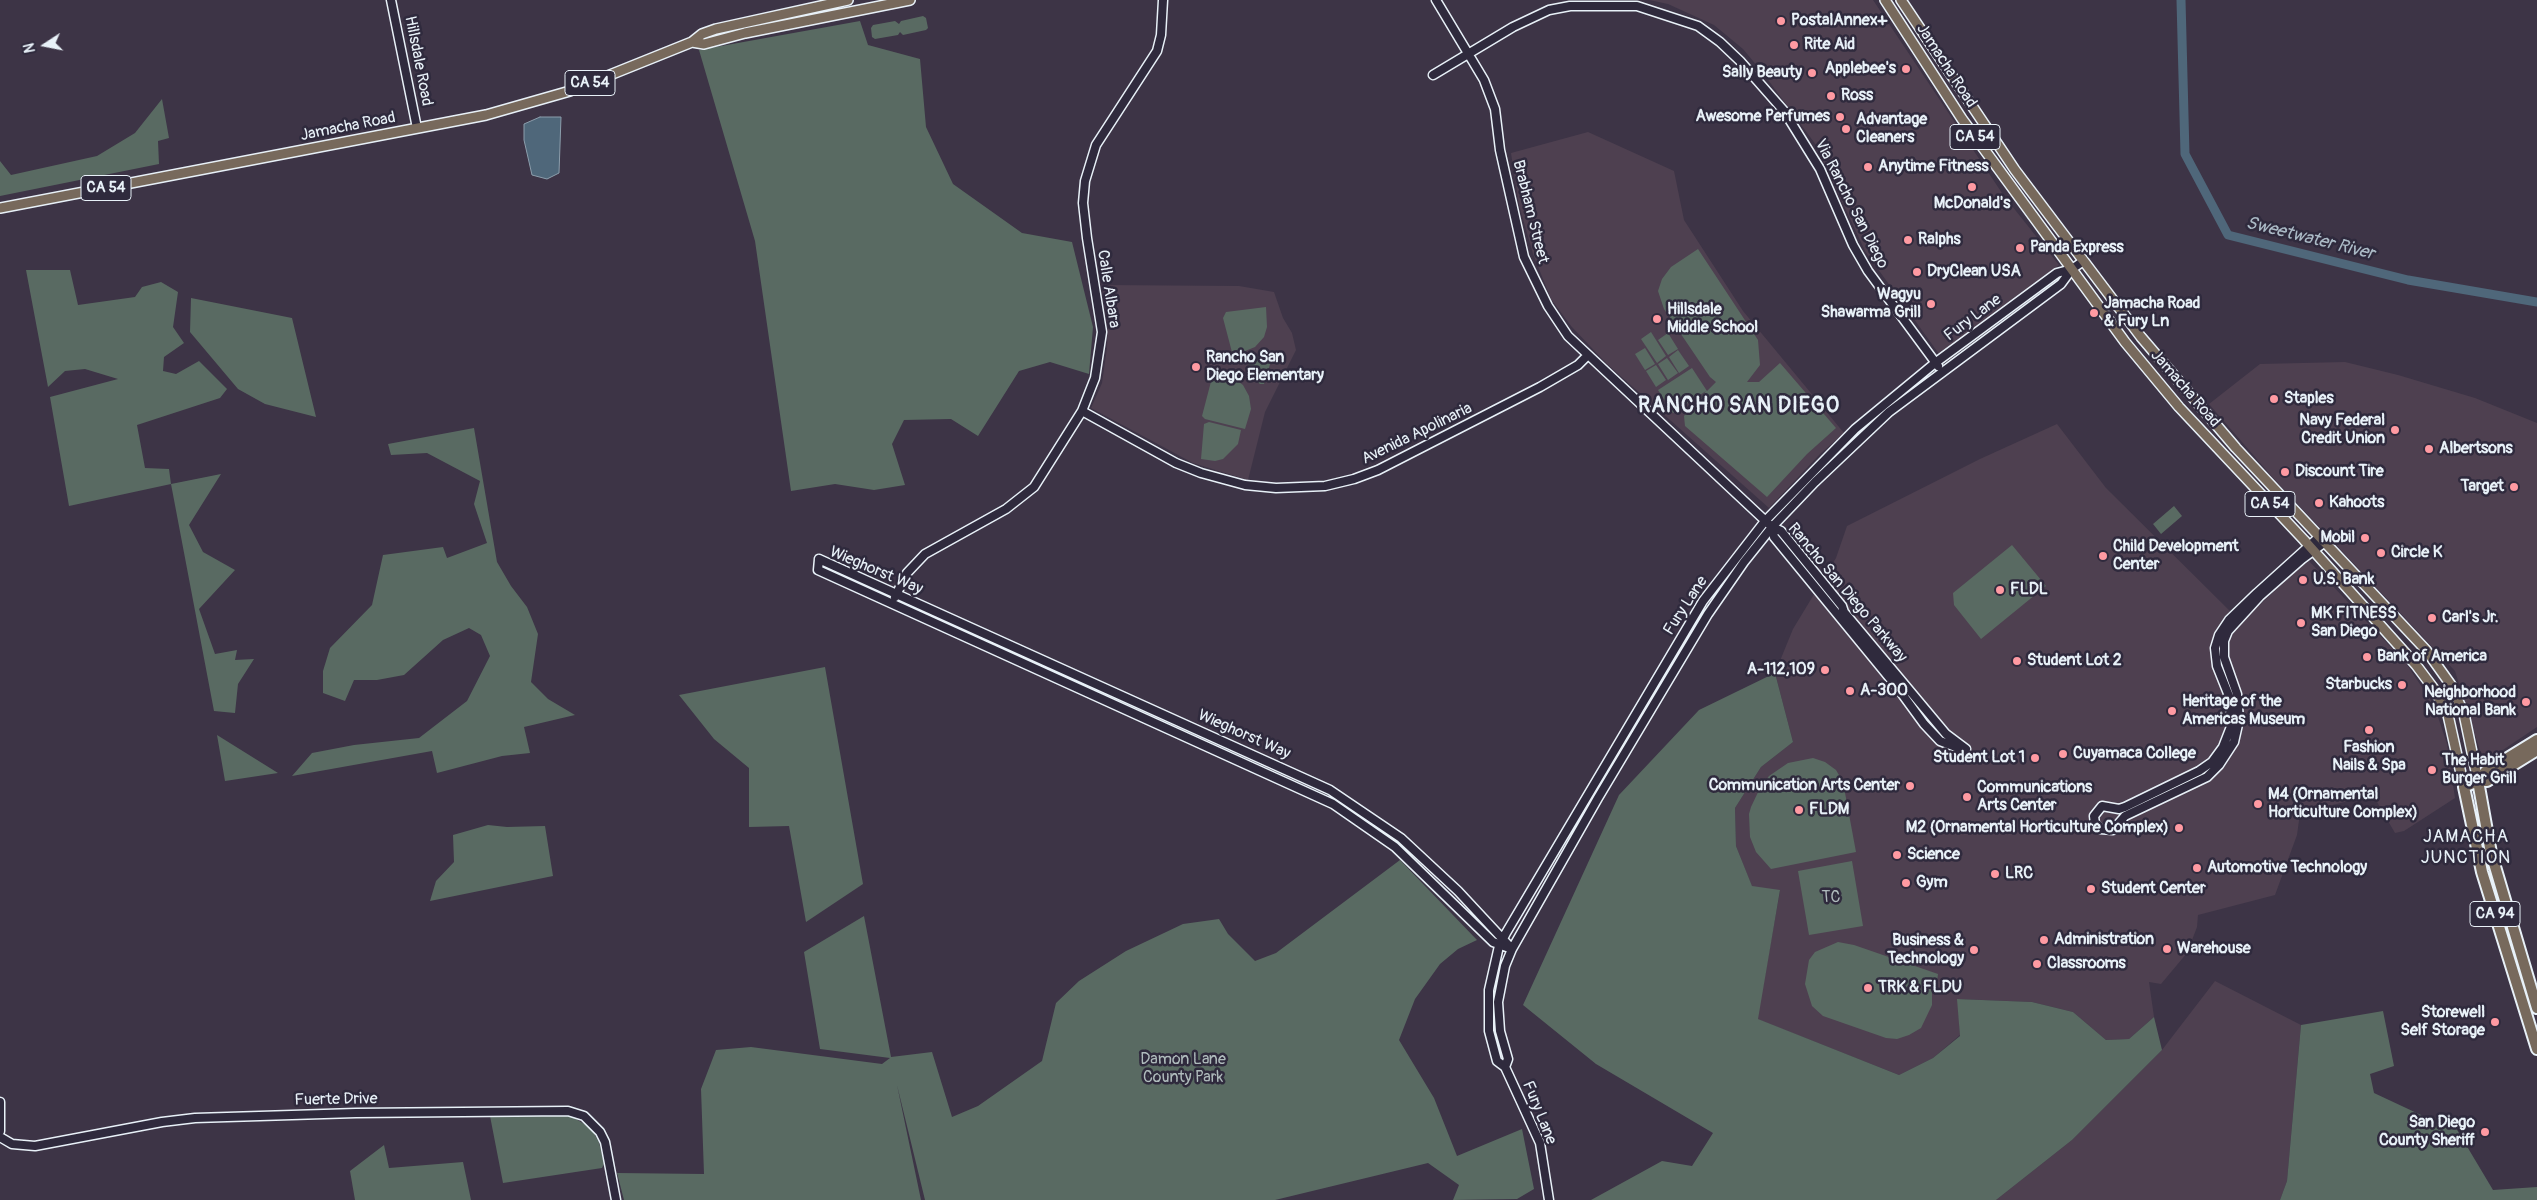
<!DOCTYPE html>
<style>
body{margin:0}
#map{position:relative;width:2537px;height:1200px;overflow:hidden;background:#3d3446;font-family:Pangolin,sans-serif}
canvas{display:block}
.north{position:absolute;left:20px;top:20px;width:50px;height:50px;-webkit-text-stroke:4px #2f2a3d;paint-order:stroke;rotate:259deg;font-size:14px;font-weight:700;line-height:20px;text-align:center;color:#e8f1f8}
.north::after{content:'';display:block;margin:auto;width:18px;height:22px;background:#e8f1f8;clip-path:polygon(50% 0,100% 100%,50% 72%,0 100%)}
</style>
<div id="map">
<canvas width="2537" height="1200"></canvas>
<div class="north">N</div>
</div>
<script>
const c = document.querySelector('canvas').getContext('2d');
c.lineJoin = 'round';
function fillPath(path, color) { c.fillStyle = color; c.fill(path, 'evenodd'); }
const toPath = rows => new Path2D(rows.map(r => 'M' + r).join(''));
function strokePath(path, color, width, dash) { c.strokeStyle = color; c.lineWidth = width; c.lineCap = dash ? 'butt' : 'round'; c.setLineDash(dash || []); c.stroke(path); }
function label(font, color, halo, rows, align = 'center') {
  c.font = font + ' Pangolin,sans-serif'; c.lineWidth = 5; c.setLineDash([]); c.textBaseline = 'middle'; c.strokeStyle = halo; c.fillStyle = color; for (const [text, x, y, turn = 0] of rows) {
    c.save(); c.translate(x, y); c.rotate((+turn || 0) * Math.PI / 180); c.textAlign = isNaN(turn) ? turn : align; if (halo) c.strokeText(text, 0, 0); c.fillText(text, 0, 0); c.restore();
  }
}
fillPath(toPath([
 [1649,0,1873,0,2004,196,2059,265,1939,354,1865,251,1816,145,1763,73,1743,49,1714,25,1668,4],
 [1588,132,1674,171,1684,220,1743,311,1844,433,1820,454,1769,508,1607,364,1571,326,1551,299,1533,254,1519,205,1511,153],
 [1102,285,1239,286,1274,292,1283,318,1292,333,1296,350,1265,412,1248,480,1193,463,1091,408,1102,383,1107,348,1108,319],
 [2345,362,2398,375,2475,398,2537,423,2537,727,2488,760,2481,754,2455,671,2275,480,2209,404,2260,364],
 [2057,424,2106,488,2241,622,2308,560,2405,662,2434,705,2447,744,2455,798,2404,831,2395,833,2373,795,2300,813,2297,835,2275,895,2198,915,2197,927,2187,953,2161,984,2149,982,2154,1017,2129,1039,2106,1040,2073,1012,2032,1002,1958,999,1960,1035,1933,1058,1899,1075,1757,1019,1780,891,1752,887,1736,846,1735,808,1761,767,1793,742,1775,673,1793,629,1836,558,1847,526,1980,459],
 [2215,981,2301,1025,2287,1181,2280,1200,1996,1200,2072,1140,2162,1050]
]), '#4e4050');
fillPath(toPath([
 [923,16,926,18,928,28,926,30,903,35,900,32,898,35,875,39,872,37,871,28,873,25,895,21,899,24,901,21],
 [860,21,868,45,920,59,926,127,953,184,1022,233,1072,242,1093,327,1089,374,1050,362,1019,371,978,436,951,419,904,420,892,444,905,485,874,490,835,484,791,491,755,241,699,50],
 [162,99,169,138,158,141,159,164,0,196,0,161,11,175,97,156,135,133],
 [1698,249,1758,340,1760,365,1747,382,1759,382,1780,363,1836,428,1807,454,1767,497,1685,426,1684,416,1706,391,1673,413,1658,390,1692,368,1707,391,1716,382,1710,377,1664,309,1658,291,1662,279,1671,267],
 [26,270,70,270,78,305,135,297,142,287,161,282,178,292,173,327,184,343,164,357,163,371,176,374,199,361,227,389,220,398,137,425,145,468,169,469,171,484,221,474,189,525,203,552,235,570,199,609,215,654,237,650,235,660,254,659,238,684,235,713,214,711,171,484,69,506,50,397,118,379,85,369,65,371,48,387],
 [191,298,292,318,316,417,265,404,238,389,190,332],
 [1266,307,1267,327,1264,337,1255,347,1233,356,1223,318,1226,312],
 [1651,332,1666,356,1657,363,1641,339],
 [1668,333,1678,349,1668,355,1658,340],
 [1645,348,1655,364,1645,370,1635,354],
 [1678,350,1689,366,1679,373,1669,357],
 [1252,355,1271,361,1264,384,1260,384,1253,378,1249,371,1248,356],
 [1667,358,1678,373,1668,380,1658,364],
 [1656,365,1666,380,1656,387,1646,371],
 [1214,370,1227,373,1243,385,1249,396,1251,409,1245,429,1205,419,1202,416],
 [1209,422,1241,430,1238,444,1223,459,1215,461,1201,459,1204,424],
 [474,428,497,562,511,586,527,607,538,634,531,682,548,699,575,715,524,727,530,753,502,756,437,773,432,751,292,776,312,753,354,745,419,738,467,701,490,656,481,635,469,628,443,640,404,675,377,680,354,680,345,701,323,693,323,671,330,648,372,605,383,555,443,547,447,558,487,543,474,504,480,481,427,453,391,455,388,444],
 [2174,506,2182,516,2161,534,2153,524],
 [2012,545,2046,586,1981,639,1954,605,1953,593],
 [825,667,863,884,806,922,789,826,749,827,749,768,714,739,679,695],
 [1775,673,1793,742,1761,767,1735,808,1736,846,1752,886,1780,890,1758,1019,1899,1075,1933,1058,1960,1036,1957,999,2032,1002,2073,1012,2106,1040,2129,1039,2154,1017,2162,1050,2072,1140,1996,1200,1591,1200,1662,1161,1692,1166,1713,1133,1596,1064,1523,1005,1619,795,1699,710],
 [217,735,278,773,225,781],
 [1813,758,1825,762,1836,770,1843,782,1856,852,1771,869,1756,852,1750,837,1749,814,1751,807,1760,788,1769,776,1788,763],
 [488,825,507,827,545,826,553,876,430,901,436,881,454,862,453,835],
 [1400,860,1477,940,1458,949,1440,964,1415,999,1399,1040,1434,1098,1457,1156,1522,1129,1534,1189,1517,1199,1453,1200,1459,1185,1428,1163,1275,1200,925,1200,897,1085,921,1200,624,1200,617,1173,704,1174,701,1089,716,1050,751,1047,882,1064,890,1058,820,1049,804,952,864,916,891,1057,932,1052,952,1117,978,1106,1042,1061,1056,1003,1079,981,1126,951,1183,924,1219,919,1228,934,1255,961,1276,953],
 [1852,861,1863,926,1809,935,1798,871],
 [1838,942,1854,945,1938,974,1937,981,1926,979,1932,992,1932,1005,1921,1028,1909,1035,1897,1039,1886,1038,1823,1016,1812,1006,1805,984,1809,960,1815,952],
 [2383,1011,2394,1066,2370,1074,2374,1093,2436,1122,2456,1128,2493,1190,2537,1187,2537,1200,2280,1200,2287,1181,2301,1025],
 [490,1116,571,1116,591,1128,599,1142,604,1164,602,1168,503,1183],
 [384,1145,389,1168,463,1162,471,1200,355,1200,350,1171]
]), '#596a62');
const water = toPath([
 [540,117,561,117,559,173,547,179,532,175,524,140,524,124,540,117]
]);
fillPath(water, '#4f677a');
strokePath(water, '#8c9eac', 1);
strokePath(toPath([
 [2181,0,2185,154,2228,235,2408,280,2537,302]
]), '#4f677a', 9);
const secondary = toPath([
 [391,0,417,128],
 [1436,0,1484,80,1495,109,1500,150,1524,257,1548,306,1568,336,1772,527,1781,531,1842,606,1844,612,1946,734,1966,749],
 [1433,75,1513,27,1549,10,1570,6,1637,6,1698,26,1720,42,1740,61,1784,111,1820,169,1853,245,1868,271,1938,366],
 [1082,411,1176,463,1201,473,1245,485,1276,488,1325,486,1354,479,1378,470,1540,387,1578,365,1587,356],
 [1772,527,1774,537,1897,687,1924,724,1940,741,1961,749],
 [2319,537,2257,593,2229,620,2219,635,2215,648,2217,666,2229,696,2232,724,2223,747,2212,762,2199,771,2125,807,2119,809,2102,806,2094,816,2095,824,2100,829,2113,830,2125,816,2207,777,2219,765,2234,742,2239,720,2237,694,2224,657,2224,641,2228,631,2260,596,2302,559,2325,542],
 [819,559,1330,790,1401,838,1458,891,1512,949,1493,942,1395,847,1333,804,818,570,819,559],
 [895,597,907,573,925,554,1006,509,1034,487,1082,411,1095,378,1102,332,1087,238,1083,203,1085,181,1096,145,1157,51,1161,35,1163,0],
 [1505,1067,1508,1059,1500,1031,1498,1002,1505,966,1512,949,1598,798,1708,614,1744,562,1772,527,1815,482,1889,412,2061,284,2072,269,2082,262],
 [0,1102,0,1131],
 [0,1137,12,1144,35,1146,162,1122,195,1118,356,1113,568,1111,584,1116,600,1132,605,1142,616,1200],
 [1549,1200,1540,1143,1505,1067,1497,1061,1489,1031,1489,990,1499,946,1506,933,1703,601,1765,521,1855,429,1935,363,2057,273,2072,269]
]);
const primary = toPath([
 [1885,0,1962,119,2125,342,2179,407,2304,540,2416,665,2434,689,2448,715,2464,787],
 [1901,0,2015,170,2141,337,2236,448,2426,650,2451,685,2464,714,2478,781],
 [692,42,704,44,745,33,910,0],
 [0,208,486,115,570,91,692,42,702,34,716,29,848,0]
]);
const highway = toPath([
 [2537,740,2485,772,2478,781,2491,853,2537,1008],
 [2537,750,2487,781,2478,781,2464,787,2482,872,2537,1049]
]);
strokePath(secondary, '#e8f1f8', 11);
strokePath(primary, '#e8f1f8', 12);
strokePath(highway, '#e8f1f8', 14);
strokePath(secondary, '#2f2a3d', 8);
strokePath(primary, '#77695c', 9);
strokePath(highway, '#77695c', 10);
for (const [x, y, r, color] of [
 [1781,21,5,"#ff9aa2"],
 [1794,45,5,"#ff9aa2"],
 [1906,69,5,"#ff9aa2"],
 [1812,73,5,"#ff9aa2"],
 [1831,96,5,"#ff9aa2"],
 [1840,117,5,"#ff9aa2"],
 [1846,129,5,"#ff9aa2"],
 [1868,167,5,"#ff9aa2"],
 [1972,187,5,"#ff9aa2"],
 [1908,240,5,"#ff9aa2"],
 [2020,248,5,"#ff9aa2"],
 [1917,272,5,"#ff9aa2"],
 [1931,304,5,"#ff9aa2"],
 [2094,313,5,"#ff9aa2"],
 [1657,319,5,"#ff9aa2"],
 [1196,367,5,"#ff9aa2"],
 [2274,399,5,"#ff9aa2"],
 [2395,430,5,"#ff9aa2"],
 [2429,449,5,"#ff9aa2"],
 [2285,472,5,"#ff9aa2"],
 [2514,487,5,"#ff9aa2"],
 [2319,503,5,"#ff9aa2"],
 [2365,538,5,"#ff9aa2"],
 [2381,553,5,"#ff9aa2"],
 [2103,556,5,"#ff9aa2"],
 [2303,580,5,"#ff9aa2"],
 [2000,590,5,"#ff9aa2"],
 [2432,618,5,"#ff9aa2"],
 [2301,623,5,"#ff9aa2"],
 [2367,657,5,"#ff9aa2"],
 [2017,661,5,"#ff9aa2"],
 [1825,670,5,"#ff9aa2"],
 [2402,685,5,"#ff9aa2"],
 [1850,691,5,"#ff9aa2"],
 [2526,702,5,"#ff9aa2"],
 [2172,711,5,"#ff9aa2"],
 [2369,730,5,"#ff9aa2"],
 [2063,754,5,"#ff9aa2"],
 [2035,758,5,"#ff9aa2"],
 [2432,770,5,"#ff9aa2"],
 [1910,786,5,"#ff9aa2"],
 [1967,797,5,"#ff9aa2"],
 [2258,804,5,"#ff9aa2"],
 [1799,810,5,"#ff9aa2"],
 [2179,828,5,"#ff9aa2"],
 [1897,855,5,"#ff9aa2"],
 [2197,868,5,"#ff9aa2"],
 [1995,874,5,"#ff9aa2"],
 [1906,883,5,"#ff9aa2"],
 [2091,889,5,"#ff9aa2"],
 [2044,940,5,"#ff9aa2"],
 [2167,949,5,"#ff9aa2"],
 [1974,950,5,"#ff9aa2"],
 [2037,964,5,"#ff9aa2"],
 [1868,988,5,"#ff9aa2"],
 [2495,1022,5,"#ff9aa2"],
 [2485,1132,5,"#ff9aa2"]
]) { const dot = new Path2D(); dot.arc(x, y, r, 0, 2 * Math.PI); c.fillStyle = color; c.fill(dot); strokePath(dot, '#2f2a3d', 2); }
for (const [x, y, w] of [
 [590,83,50],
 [1975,137,50],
 [106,188,50],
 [2270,504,50],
 [2495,914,50]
]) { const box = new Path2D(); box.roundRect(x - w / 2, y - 12.5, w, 25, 4); c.fillStyle = '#2f2a3d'; c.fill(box); strokePath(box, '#e8f1f8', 1); }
label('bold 15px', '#e8f1f8', null, [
 ["CA 54",590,83],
 ["CA 54",1975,137],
 ["CA 54",106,188],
 ["CA 54",2270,504],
 ["CA 94",2495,914]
]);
label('bold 16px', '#e8f1f8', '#2f2a3d', [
 ["PostalAnnex+",1791,21],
 ["Rite Aid",1804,45],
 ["Applebee's",1896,69,"right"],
 ["Sally Beauty",1802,73,"right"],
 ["Ross",1841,96],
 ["Awesome Perfumes",1830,117,"right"],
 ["Advantage",1856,120],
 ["Cleaners",1856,138],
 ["Anytime Fitness",1878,167],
 ["McDonald's",1972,204,"center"],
 ["Ralphs",1918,240],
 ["Panda Express",2030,248],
 ["DryClean USA",1927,272],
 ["Wagyu",1921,295,"right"],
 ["Shawarma Grill",1921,313,"right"],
 ["Jamacha Road",2104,304],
 ["& Fury Ln",2104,322],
 ["Hillsdale",1667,310],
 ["Middle School",1667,328],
 ["Rancho San",1206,358],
 ["Diego Elementary",1206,376],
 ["Staples",2284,399],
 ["Navy Federal",2385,421,"right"],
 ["Credit Union",2385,439,"right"],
 ["Albertsons",2439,449],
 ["Discount Tire",2295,472],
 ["Target",2504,487,"right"],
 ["Kahoots",2329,503],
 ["Mobil",2355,538,"right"],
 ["Child Development",2113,547],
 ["Center",2113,565],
 ["Circle K",2391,553],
 ["U.S. Bank",2313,580],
 ["FLDL",2010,590],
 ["MK FITNESS",2311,614],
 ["San Diego",2311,632],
 ["Carl's Jr.",2442,618],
 ["Bank of America",2377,657],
 ["Student Lot 2",2027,661],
 ["A-112,109",1815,670,"right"],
 ["Starbucks",2392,685,"right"],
 ["A-300",1860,691],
 ["Neighborhood",2516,693,"right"],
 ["National Bank",2516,711,"right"],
 ["Heritage of the",2182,702],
 ["Americas Museum",2182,720],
 ["Fashion",2369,748,"center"],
 ["Nails & Spa",2369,766,"center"],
 ["Cuyamaca College",2073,754],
 ["Student Lot 1",2025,758,"right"],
 ["The Habit",2442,761],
 ["Burger Grill",2442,779],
 ["Communication Arts Center",1900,786,"right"],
 ["Communications",1977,788],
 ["Arts Center",1977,806],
 ["M4 (Ornamental",2268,795],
 ["Horticulture Complex)",2268,813],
 ["FLDM",1809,810],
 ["M2 (Ornamental Horticulture Complex)",2169,828,"right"],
 ["Science",1907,855],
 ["Automotive Technology",2207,868],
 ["LRC",2005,874],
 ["Gym",1916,883],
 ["Student Center",2101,889],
 ["Administration",2054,940],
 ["Business &",1964,941,"right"],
 ["Technology",1964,959,"right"],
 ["Warehouse",2177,949],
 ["Classrooms",2047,964],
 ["TRK & FLDU",1878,988],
 ["Storewell",2485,1013,"right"],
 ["Self Storage",2485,1031,"right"],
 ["San Diego",2475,1123,"right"],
 ["County Sheriff",2475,1141,"right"]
], 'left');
label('16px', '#e8f1f8', '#2f2a3d', [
 ["Hillsdale Road",418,61,79],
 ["Jamacha Road",1946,66,57],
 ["Jamacha Road",348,127,-11],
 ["Via Rancho San Diego",1851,204,63],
 ["Brabham Street",1530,212,76],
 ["Calle Albara",1108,289,81],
 ["Fury Lane",1973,318,-37],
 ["Jamacha Road",2185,389,49],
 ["Avenida Apolinaria",1417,434,-26],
 ["Wieghorst Way",876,571,23],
 ["Rancho San Diego Parkway",1847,593,50],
 ["Fury Lane",1686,606,-57],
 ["Wieghorst Way",1244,735,24],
 ["Fuerte Drive",336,1100,-1],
 ["Fury Lane",1539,1113,68]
]);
label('16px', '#afbbbc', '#2f2a3d', [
 ["TC",1831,898],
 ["Damon Lane",1183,1060],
 ["County Park",1183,1078]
]);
label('italic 18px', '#abbac6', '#2f2a3d', [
 ["Sweetwater River",2310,239,14]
]);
c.letterSpacing = '1px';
label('18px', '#e8f1f8', '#2f2a3d', [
 ["JAMACHA",2466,837],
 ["JUNCTION",2466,858]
]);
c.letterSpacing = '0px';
c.letterSpacing = '1px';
label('bold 21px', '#e8f1f8', '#2f2a3d', [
 ["RANCHO SAN DIEGO",1739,407]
]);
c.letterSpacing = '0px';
</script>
